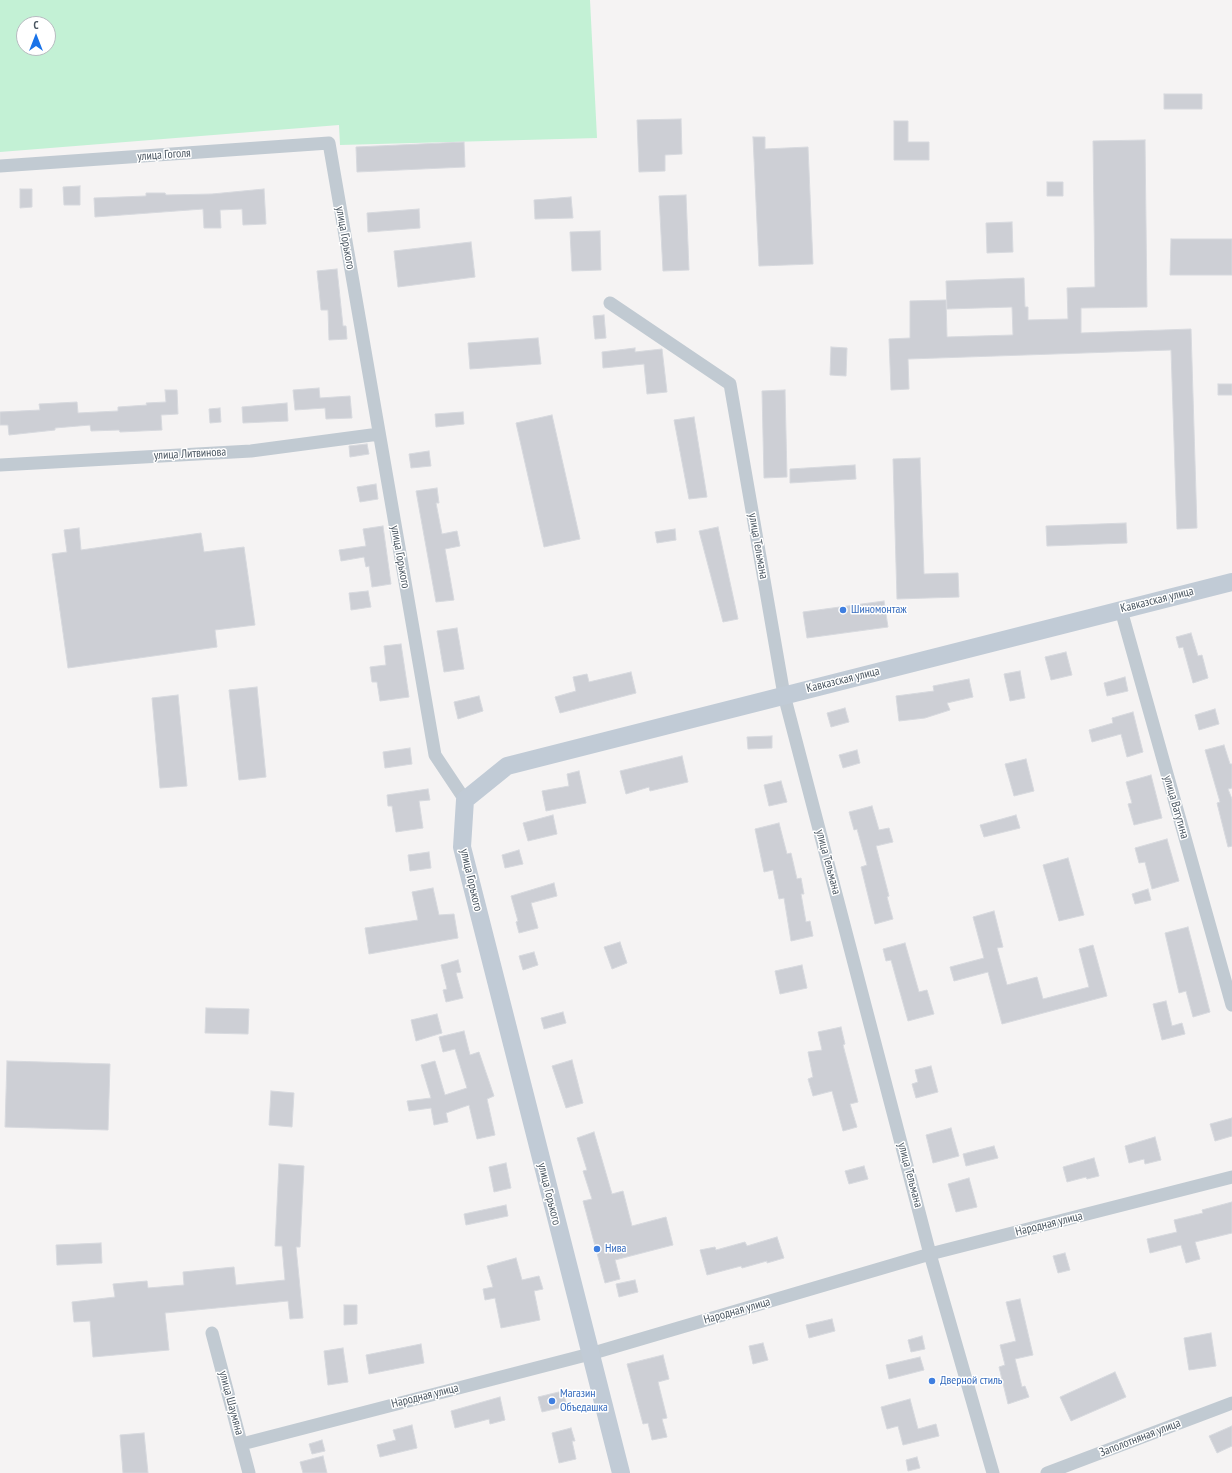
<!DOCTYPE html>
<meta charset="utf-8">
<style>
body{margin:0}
#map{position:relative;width:1232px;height:1473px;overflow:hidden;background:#f5f3f3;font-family:"PT Sans Narrow",sans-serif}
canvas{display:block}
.north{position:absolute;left:16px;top:16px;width:40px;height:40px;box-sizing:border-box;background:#fff;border:1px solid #b7bbc0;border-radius:50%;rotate:0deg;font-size:11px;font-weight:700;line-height:16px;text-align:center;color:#4a5661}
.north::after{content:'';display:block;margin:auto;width:14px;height:18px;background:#1a73e8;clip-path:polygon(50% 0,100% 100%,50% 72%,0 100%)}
</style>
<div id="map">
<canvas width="1232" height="1473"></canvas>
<div class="north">С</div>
</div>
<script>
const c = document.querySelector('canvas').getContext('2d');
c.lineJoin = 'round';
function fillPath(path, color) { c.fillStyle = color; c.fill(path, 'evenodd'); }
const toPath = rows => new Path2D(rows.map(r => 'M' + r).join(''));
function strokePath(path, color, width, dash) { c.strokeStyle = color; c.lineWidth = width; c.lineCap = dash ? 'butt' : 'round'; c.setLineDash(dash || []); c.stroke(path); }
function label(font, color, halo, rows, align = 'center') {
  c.font = font + ' "PT Sans Narrow",sans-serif'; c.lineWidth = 3; c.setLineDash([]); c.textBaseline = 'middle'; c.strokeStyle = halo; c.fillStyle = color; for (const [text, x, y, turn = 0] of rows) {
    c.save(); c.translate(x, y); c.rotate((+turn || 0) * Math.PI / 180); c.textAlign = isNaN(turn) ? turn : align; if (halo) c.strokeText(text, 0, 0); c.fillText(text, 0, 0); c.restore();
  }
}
fillPath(toPath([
 [0,0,590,0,597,138,340,145,339,125,0,152],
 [24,24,48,24,48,48,24,48]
]), '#c3f1d5');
const building = toPath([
 [1164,94,1202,94,1202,109,1164,109,1164,94],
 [681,119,682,154,665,155,665,171,639,172,637,120,681,119],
 [894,121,908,121,908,142,929,142,929,160,894,160,894,121],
 [753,137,765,137,765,149,808,147,813,264,759,266,753,137],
 [1145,140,1147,307,1081,308,1081,333,1191,329,1197,528,1177,529,1171,350,908,359,909,389,891,390,889,339,910,338,910,301,946,300,947,337,1013,335,1012,307,947,309,946,281,1024,278,1025,307,1028,307,1028,320,1068,319,1067,288,1095,287,1093,141,1145,140],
 [464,142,465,167,357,172,356,147,464,142],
 [1047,182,1063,182,1063,196,1047,196,1047,182],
 [80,186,80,205,64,205,63,187,80,186],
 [20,189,32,189,32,207,20,208,20,189],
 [264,189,266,224,243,225,242,209,220,210,221,228,204,228,203,209,95,217,94,198,146,196,146,193,165,193,166,195,212,194,264,189],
 [686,195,689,270,663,271,659,196,686,195],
 [571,197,573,218,535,219,534,200,571,197],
 [419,209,420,228,368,232,367,213,419,209],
 [1012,222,1013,252,987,253,986,223,1012,222],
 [600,231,601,270,572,271,570,232,600,231],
 [1171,239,1232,239,1232,275,1170,275,1171,239],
 [471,242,475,277,398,287,394,251,471,242],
 [337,269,343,326,346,326,347,339,329,340,328,310,321,310,317,271,337,269],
 [604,315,606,338,595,339,593,316,604,315],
 [538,338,541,364,470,369,468,343,538,338],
 [831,347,847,348,846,376,830,375,831,347],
 [635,348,635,352,662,349,667,392,647,394,644,364,603,368,602,352,635,348],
 [1218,384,1232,384,1232,395,1218,395,1218,384],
 [319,388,320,398,350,396,352,418,326,419,325,408,295,410,293,390,319,388],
 [165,390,177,390,178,414,161,415,162,430,120,432,119,430,91,431,90,425,55,428,55,430,9,435,8,425,0,425,0,412,40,410,39,404,77,402,78,413,118,411,118,407,147,405,146,403,166,402,165,390],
 [785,390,787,477,764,478,762,391,785,390],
 [287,403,288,421,243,423,242,407,287,403],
 [220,408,221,422,210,423,209,409,220,408],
 [463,412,464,424,436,427,435,414,463,412],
 [552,415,580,539,544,547,516,423,552,415],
 [694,417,707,497,689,499,674,420,694,417],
 [367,444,369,454,350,457,349,446,367,444],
 [429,451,431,466,411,468,409,454,429,451],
 [920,458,924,574,958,573,959,597,897,599,893,459,920,458],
 [855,465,856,479,790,483,790,469,855,465],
 [376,484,378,499,360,502,357,487,376,484],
 [437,488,439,503,436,503,442,534,457,531,460,546,445,549,454,600,436,602,416,491,437,488],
 [1126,523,1127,543,1047,546,1046,526,1126,523],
 [383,526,391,584,372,587,369,566,366,567,364,557,341,561,339,550,366,546,363,529,383,526],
 [718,527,738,619,723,622,699,531,718,527],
 [79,528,81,550,201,533,204,552,244,547,255,625,215,630,217,647,68,668,52,554,67,552,64,530,79,528],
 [675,529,676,540,657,543,655,532,675,529],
 [368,591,371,607,351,610,349,593,368,591],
 [884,601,888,627,807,638,803,612,884,601],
 [457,628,464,669,444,672,437,631,457,628],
 [1191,633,1198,656,1202,655,1208,678,1193,683,1183,647,1179,648,1176,637,1191,633],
 [401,644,409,697,380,701,377,682,372,682,370,667,386,665,384,646,401,644],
 [1066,652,1072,675,1051,680,1045,657,1066,652],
 [1020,671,1025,698,1010,701,1004,674,1020,671],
 [631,672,636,693,560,713,555,697,576,691,573,677,587,674,589,682,631,672],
 [1125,677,1128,691,1107,696,1104,683,1125,677],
 [969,679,973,697,947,703,950,710,925,718,899,721,896,696,934,691,933,686,969,679],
 [257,687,266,777,239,780,229,690,257,687],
 [178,695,187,786,160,788,152,698,178,695],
 [479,696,483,711,458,719,454,702,479,696],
 [845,708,849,722,831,727,827,713,845,708],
 [1215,709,1219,724,1199,730,1195,715,1215,709],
 [1133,712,1143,752,1127,757,1121,734,1092,742,1089,730,1113,723,1112,718,1133,712],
 [772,736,772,748,748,749,747,737,772,736],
 [1224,745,1230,764,1232,764,1232,788,1228,789,1232,799,1232,846,1228,847,1217,803,1220,802,1205,750,1224,745],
 [410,748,412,764,385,768,383,752,410,748],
 [857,750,860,763,843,768,839,755,857,750],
 [682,756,688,782,650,791,649,787,626,794,620,771,682,756],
 [1026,759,1034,791,1014,796,1005,764,1026,759],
 [579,771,586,803,546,811,542,791,569,786,567,774,579,771],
 [1151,775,1162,818,1134,825,1128,804,1132,803,1126,782,1151,775],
 [781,781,787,802,769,806,764,785,781,781],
 [428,789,430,800,419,801,423,828,396,832,392,806,388,806,387,795,428,789],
 [872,806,879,830,889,828,893,842,876,846,889,896,887,897,893,919,875,924,861,867,867,865,857,829,854,830,849,812,872,806],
 [553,815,557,834,528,841,523,823,553,815],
 [1016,815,1020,828,984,837,980,825,1016,815],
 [779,823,787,854,791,853,797,879,801,878,804,894,801,894,806,922,810,921,813,936,791,941,784,898,779,899,773,870,764,872,755,829,779,823],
 [1167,839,1179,881,1152,889,1145,862,1139,863,1135,848,1167,839],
 [519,850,523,864,505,868,502,855,519,850],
 [429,852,431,868,410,871,408,855,429,852],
 [1068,858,1084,915,1059,921,1043,865,1068,858],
 [554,883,557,896,531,903,538,928,519,933,516,922,518,921,511,896,554,883],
 [433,888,439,915,454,914,458,938,369,954,365,928,418,920,412,892,433,888],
 [1148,889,1151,900,1135,904,1132,894,1148,889],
 [994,911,1003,947,997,948,1007,985,1037,977,1043,999,1089,987,1079,949,1093,945,1107,996,1002,1024,988,972,954,981,950,967,984,958,973,917,994,911],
 [1188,927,1210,1012,1193,1017,1186,991,1179,993,1165,933,1188,927],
 [620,942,627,963,612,969,604,947,620,942],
 [905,943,919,992,927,990,934,1014,908,1021,891,960,886,961,883,949,905,943],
 [534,952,538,965,523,970,519,956,534,952],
 [458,960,461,972,456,973,463,998,446,1002,443,990,447,989,441,965,458,960],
 [802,965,807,988,780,994,775,971,802,965],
 [1166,1001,1172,1026,1182,1023,1185,1034,1162,1040,1153,1004,1166,1001],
 [206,1008,249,1009,248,1034,205,1033,206,1008],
 [563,1012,566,1023,544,1029,541,1018,563,1012],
 [437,1014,442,1033,416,1041,411,1020,437,1014],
 [841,1027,845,1044,843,1045,858,1102,850,1104,857,1127,843,1131,832,1091,813,1096,808,1079,813,1077,808,1052,822,1050,818,1032,841,1027],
 [464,1031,470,1055,479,1052,494,1096,487,1099,495,1135,477,1139,469,1105,446,1113,448,1122,434,1125,431,1108,409,1111,407,1101,431,1098,421,1065,435,1061,445,1095,467,1088,455,1049,443,1052,439,1037,464,1031],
 [572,1060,583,1103,566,1108,552,1066,572,1060],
 [7,1061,110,1064,108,1130,5,1127,7,1061],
 [931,1066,938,1092,916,1098,912,1084,918,1082,915,1070,931,1066],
 [271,1091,294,1093,292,1127,269,1125,271,1091],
 [1232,1118,1232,1136,1215,1141,1210,1124,1232,1118],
 [951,1128,959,1156,933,1163,926,1135,951,1128],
 [594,1132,612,1194,623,1191,632,1226,666,1217,673,1245,615,1260,620,1279,605,1283,583,1201,592,1199,583,1171,587,1170,577,1138,594,1132],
 [1155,1137,1161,1160,1145,1164,1144,1159,1129,1163,1125,1146,1155,1137],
 [994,1146,998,1158,966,1166,963,1154,994,1146],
 [1094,1158,1099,1176,1087,1179,1086,1177,1067,1182,1063,1167,1094,1158],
 [506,1163,511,1188,494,1192,489,1167,506,1163],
 [279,1164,304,1166,300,1247,296,1247,303,1318,290,1319,288,1301,165,1313,169,1350,93,1357,90,1321,74,1322,72,1302,115,1297,113,1284,147,1281,148,1288,184,1285,183,1272,234,1267,236,1285,285,1280,282,1246,275,1246,279,1164],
 [864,1166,868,1179,849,1184,845,1171,864,1166],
 [969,1178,977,1207,956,1212,948,1184,969,1178],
 [1232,1202,1232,1233,1195,1242,1200,1259,1186,1263,1181,1245,1150,1253,1147,1239,1177,1232,1174,1220,1203,1213,1202,1210,1232,1202],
 [506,1205,508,1216,466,1225,464,1214,506,1205],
 [777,1237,784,1258,767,1263,767,1261,742,1268,741,1266,707,1275,700,1250,715,1247,716,1250,745,1242,747,1246,777,1237],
 [101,1243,102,1263,57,1265,56,1245,101,1243],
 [1065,1253,1070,1270,1058,1273,1053,1256,1065,1253],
 [516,1258,522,1280,539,1276,543,1289,534,1291,540,1320,501,1328,495,1298,485,1300,483,1289,493,1287,487,1266,516,1258],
 [635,1280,638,1292,619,1297,616,1284,635,1280],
 [1020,1299,1033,1355,1015,1359,1022,1387,1025,1386,1029,1397,1008,1404,999,1367,1005,1365,1000,1345,1016,1341,1006,1302,1020,1299],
 [344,1305,357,1305,357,1324,344,1325,344,1305],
 [832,1319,835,1331,809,1338,806,1325,832,1319],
 [1211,1333,1216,1366,1189,1370,1184,1338,1211,1333],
 [922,1336,925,1349,911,1352,908,1340,922,1336],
 [763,1343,768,1360,753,1364,749,1346,763,1343],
 [421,1344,424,1363,369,1374,366,1355,421,1344],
 [343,1348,348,1382,328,1385,324,1351,343,1348],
 [663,1355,669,1379,658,1382,667,1418,662,1419,667,1437,652,1440,648,1423,643,1424,627,1364,663,1355],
 [920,1357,924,1370,889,1379,886,1365,920,1357],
 [1115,1372,1126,1397,1071,1421,1060,1397,1115,1372],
 [563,1391,567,1406,542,1412,538,1397,563,1391],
 [500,1397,505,1420,490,1424,489,1419,455,1428,451,1411,500,1397],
 [910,1399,918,1429,936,1424,939,1436,903,1445,898,1426,887,1429,881,1407,910,1399],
 [412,1425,417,1448,380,1457,377,1445,396,1440,393,1430,412,1425],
 [1232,1426,1232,1446,1217,1453,1209,1436,1232,1426],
 [571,1428,575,1441,572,1441,576,1459,559,1463,552,1433,571,1428],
 [144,1433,148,1473,123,1473,120,1435,144,1433],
 [322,1440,325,1451,312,1454,309,1444,322,1440],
 [323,1456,327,1473,303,1473,300,1462,323,1456],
 [917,1457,920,1468,908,1471,906,1460,917,1457]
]);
fillPath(building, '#cdcfd5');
strokePath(building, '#d7d9de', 1);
strokePath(toPath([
 [0,166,329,143,435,755,465,800],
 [610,303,730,384,784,695,930,1254,993,1473],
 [0,465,251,451,379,434],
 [1121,610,1232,1005],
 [212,1333,249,1473],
 [242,1444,590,1354,930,1254,1232,1177],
 [1047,1473,1232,1403]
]), '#c1cad2', 13);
strokePath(toPath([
 [621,1473,462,847,465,800,507,766,1232,582]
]), '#c1cbd6', 18);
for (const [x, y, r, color] of [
 [843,610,4,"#3f7fe0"],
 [597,1249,4,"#3f7fe0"],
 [932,1381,4,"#3f7fe0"],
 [552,1401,4,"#3f7fe0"]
]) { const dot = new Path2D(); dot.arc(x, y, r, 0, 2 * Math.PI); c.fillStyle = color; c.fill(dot); strokePath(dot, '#fff', 1.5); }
label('12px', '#4a5661', '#fff', [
 ["улица Гоголя",164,155,-4],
 ["улица Горького",345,238,80],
 ["улица Литвинова",190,454,-3],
 ["улица Тельмана",758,546,80],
 ["улица Горького",400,557,80],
 ["Кавказская улица",1157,600,-14],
 ["Кавказская улица",843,680,-14],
 ["улица Ватутина",1176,807,74],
 ["улица Тельмана",828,862,75],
 ["улица Горького",471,880,77],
 ["улица Тельмана",910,1175,75],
 ["улица Горького",549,1194,76],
 ["Народная улица",1049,1224,-14],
 ["Народная улица",737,1311,-16],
 ["Народная улица",425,1396,-14],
 ["улица Шаумяна",231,1403,75],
 ["Заполотняная улица",1140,1438,-21]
]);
label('12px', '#366cbe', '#fff', [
 ["Шиномонтаж",851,610],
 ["Нива",605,1249],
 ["Дверной стиль",940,1381],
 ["Магазин",560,1394],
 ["Объедашка",560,1408]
], 'left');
</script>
